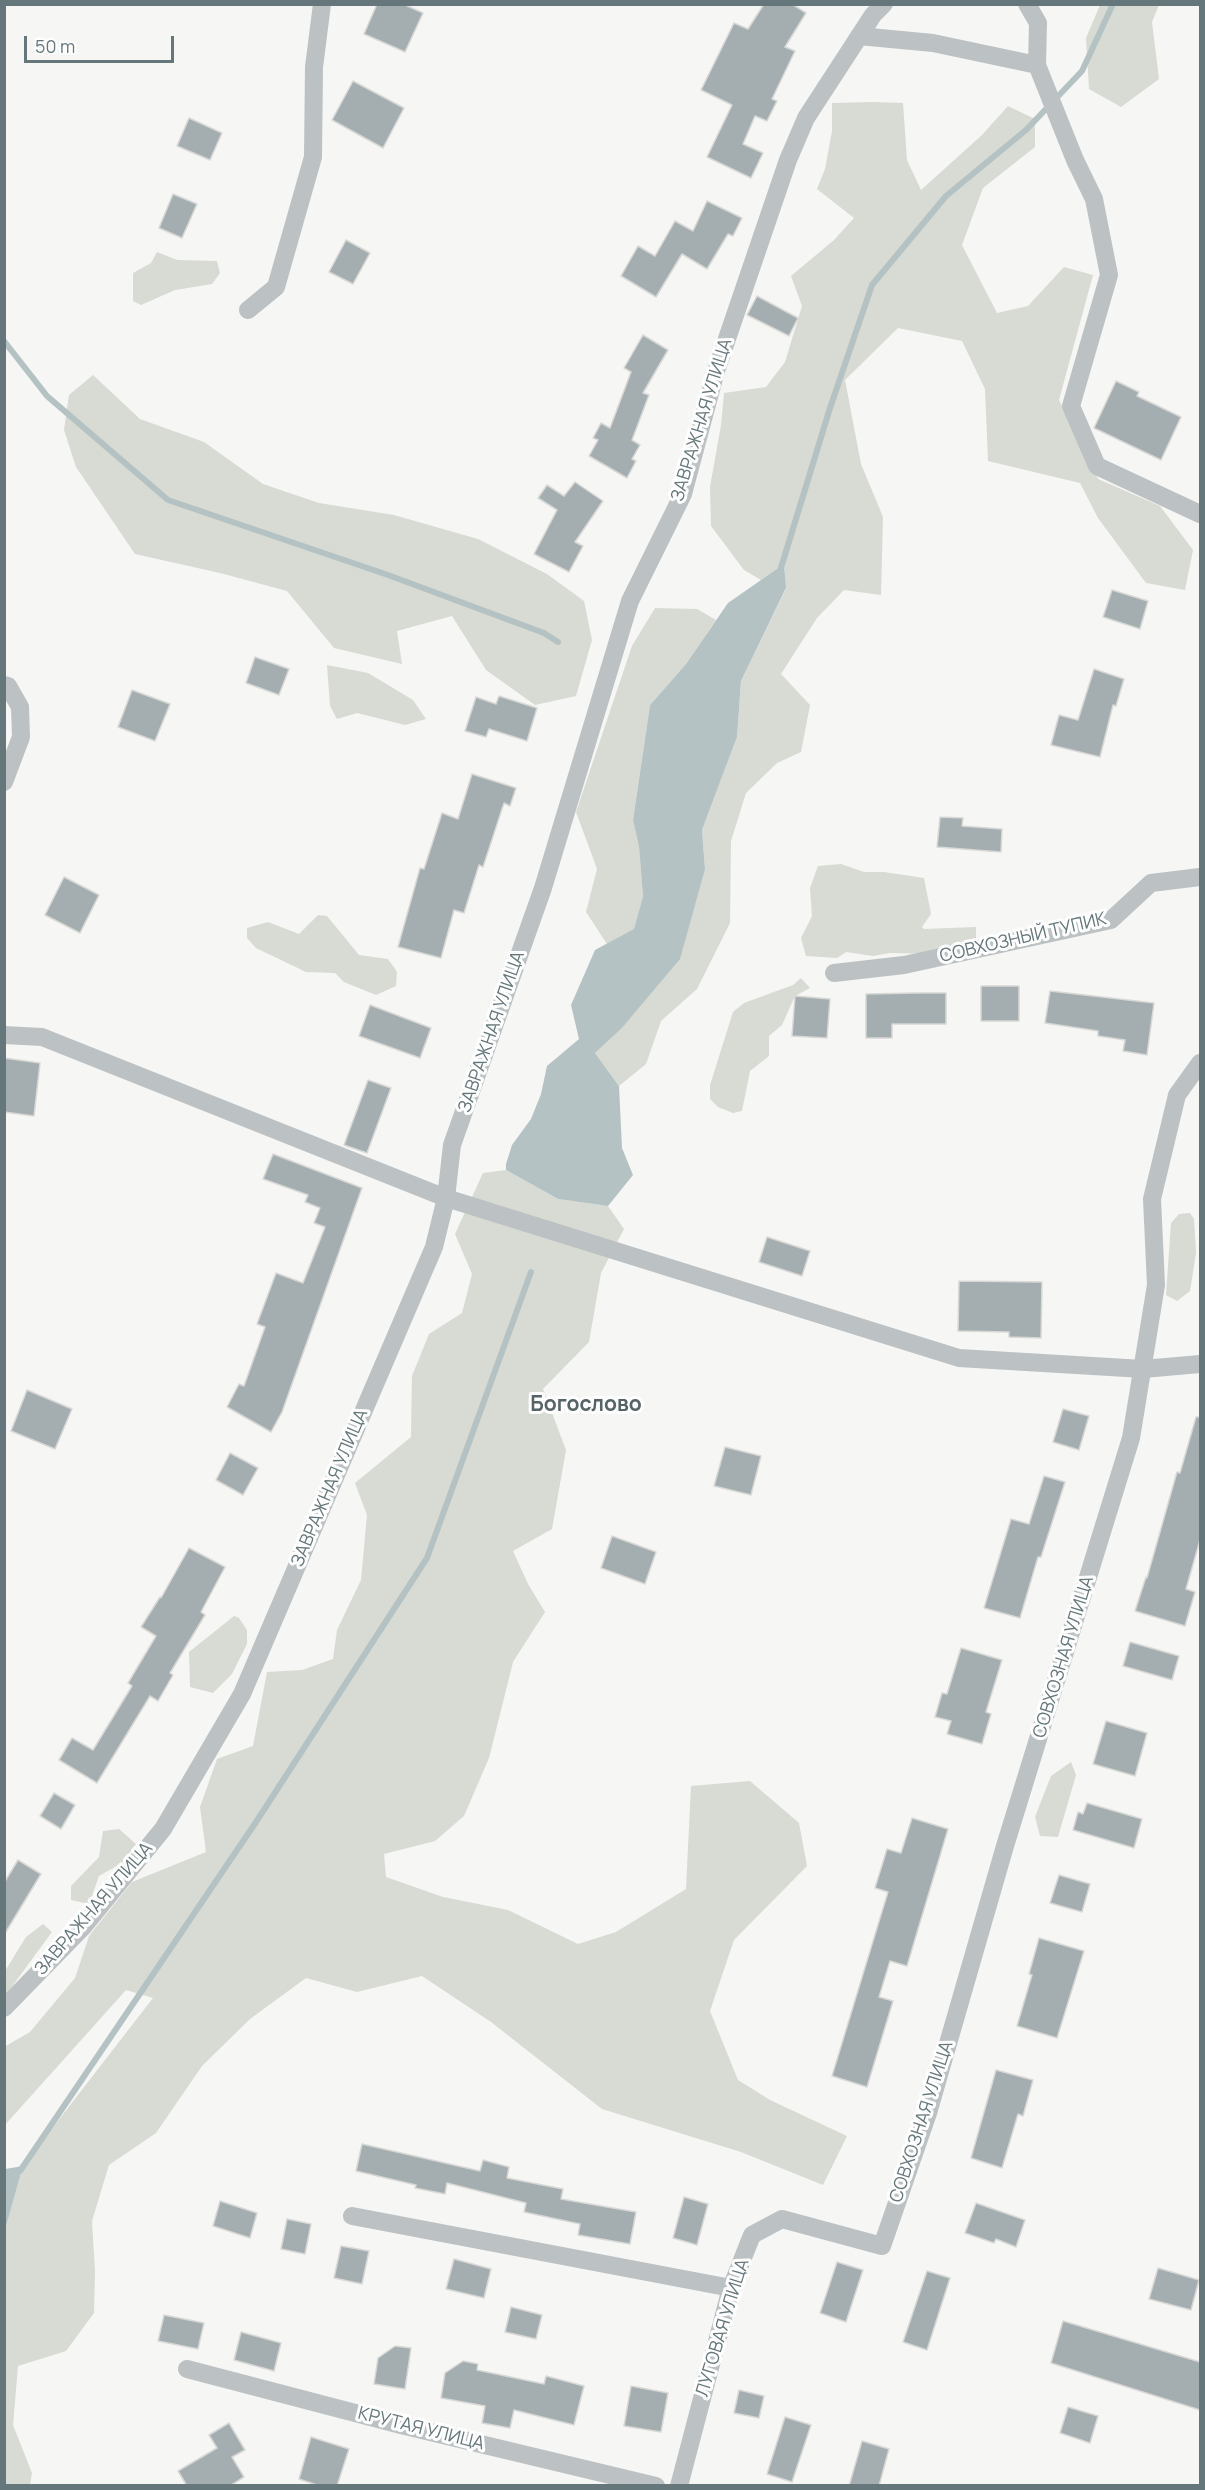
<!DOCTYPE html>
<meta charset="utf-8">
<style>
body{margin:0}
#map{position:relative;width:1205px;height:2490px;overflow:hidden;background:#f6f6f4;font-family:Manrope,sans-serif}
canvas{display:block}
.frame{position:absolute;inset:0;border:6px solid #65777b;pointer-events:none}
.scale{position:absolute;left:24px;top:36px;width:150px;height:27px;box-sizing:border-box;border:3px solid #65777b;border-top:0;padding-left:8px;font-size:18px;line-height:21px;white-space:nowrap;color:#65777b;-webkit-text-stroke:4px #fff;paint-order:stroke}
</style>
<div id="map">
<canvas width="1205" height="2490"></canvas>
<div class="frame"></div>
<div class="scale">50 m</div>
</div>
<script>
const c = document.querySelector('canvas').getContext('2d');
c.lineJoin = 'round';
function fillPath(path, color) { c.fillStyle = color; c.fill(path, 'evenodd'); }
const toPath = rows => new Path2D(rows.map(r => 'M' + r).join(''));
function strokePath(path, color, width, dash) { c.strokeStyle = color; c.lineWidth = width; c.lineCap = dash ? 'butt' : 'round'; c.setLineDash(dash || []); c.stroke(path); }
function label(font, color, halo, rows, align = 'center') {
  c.font = font + ' Manrope,sans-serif'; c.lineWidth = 6; c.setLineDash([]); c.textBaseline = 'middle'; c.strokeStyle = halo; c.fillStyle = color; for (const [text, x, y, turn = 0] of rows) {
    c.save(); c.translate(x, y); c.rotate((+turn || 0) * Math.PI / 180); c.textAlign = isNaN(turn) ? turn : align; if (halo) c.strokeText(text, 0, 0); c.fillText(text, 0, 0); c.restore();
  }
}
fillPath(toPath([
 [1100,5,1159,5,1152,22,1159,79,1121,107,1089,89,1086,38],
 [874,102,903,103,907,160,921,190,982,135,1008,106,1035,119,1035,147,983,188,962,245,997,313,1028,306,1064,267,1093,275,1059,400,1098,479,1160,506,1193,550,1185,590,1146,583,1098,518,1080,483,988,461,985,389,962,341,898,328,845,380,861,464,883,517,881,595,844,590,817,618,781,674,810,705,801,752,777,763,746,793,731,841,730,923,697,989,661,1021,646,1064,619,1086,595,1053,621,1029,705,869,702,830,737,737,741,681,786,589,784,564,761,580,744,570,711,526,710,487,721,425,724,393,766,387,785,362,802,306,791,276,834,240,854,218,817,189,825,169,832,131,832,103],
 [157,252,177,260,217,261,220,273,212,284,175,290,141,305,133,301,133,273,151,263],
 [93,375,140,419,204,442,263,484,319,503,394,515,478,539,547,574,584,601,592,640,576,696,535,705,486,670,452,616,397,631,402,664,334,648,287,591,220,573,135,554,76,467,64,430,69,395],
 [655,608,697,609,716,620,686,664,650,705,633,820,639,847,643,896,634,930,607,944,586,912,597,869,576,812,632,646],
 [327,665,368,673,413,700,426,719,405,725,357,713,337,719,330,706],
 [841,864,864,872,884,872,924,878,931,914,922,927,924,929,976,927,976,942,934,954,890,953,873,956,846,952,837,958,806,956,801,938,812,916,810,888,818,866],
 [318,915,327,916,359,955,388,959,397,972,396,986,376,995,344,982,335,973,306,972,256,948,247,938,247,928,268,922,299,934],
 [801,978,810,988,795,996,782,1025,769,1036,769,1056,750,1071,742,1111,733,1113,718,1107,710,1099,710,1085,733,1012,744,1003,793,985],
 [506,1170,558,1199,608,1206,624,1229,601,1273,589,1342,543,1389,566,1450,552,1529,513,1551,528,1584,545,1612,513,1662,489,1758,464,1816,435,1841,384,1854,386,1877,443,1897,508,1910,578,1944,616,1932,686,1889,691,1786,750,1781,799,1823,807,1866,734,1940,710,2011,738,2080,770,2100,847,2136,823,2185,741,2152,602,2109,491,2022,422,1976,357,1992,306,1978,250,2019,202,2066,156,2133,109,2165,92,2221,95,2271,94,2313,66,2351,18,2366,13,2425,32,2473,30,2485,5,2485,5,2230,23,2166,153,1998,126,1990,5,2125,4,2047,30,2032,75,1978,89,1936,132,1882,206,1852,200,1807,217,1759,253,1746,267,1672,302,1670,333,1659,337,1630,361,1580,367,1515,355,1483,411,1437,412,1376,429,1334,462,1313,472,1274,455,1234,483,1173],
 [1190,1213,1194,1219,1196,1253,1190,1291,1177,1301,1166,1295,1171,1223,1179,1214],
 [234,1616,239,1618,247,1630,247,1644,232,1674,213,1693,190,1687,189,1652],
 [1071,1762,1076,1775,1058,1837,1040,1836,1035,1817,1051,1776],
 [119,1829,136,1844,122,1863,99,1876,89,1904,71,1900,71,1886,99,1857,103,1831],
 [43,1924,52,1932,5,1996,5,1971,26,1937]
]), '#d7dbd3');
fillPath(toPath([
 [784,564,786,588,741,681,737,737,702,830,705,869,680,959,621,1029,595,1053,619,1086,622,1148,633,1175,608,1206,558,1199,506,1170,506,1164,512,1145,531,1119,541,1094,547,1066,579,1039,571,1005,595,950,634,929,643,896,639,847,633,820,650,705,686,664,728,603],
 [23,2166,5,2230,5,2169]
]), '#b4c2c3');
strokePath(toPath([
 [4,341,47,396,168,500,388,575,544,633,558,642],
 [780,571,830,408,872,285,946,196,1026,130,1082,71,1113,4],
 [20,2171,256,1822,427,1558,531,1272]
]), '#b4c2c3', 6);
const building = toPath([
 [377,4,403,4,423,13,405,52,364,34,377,4],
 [764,4,792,4,806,13,785,47,795,51,772,99,777,101,767,121,755,116,743,144,763,153,751,178,707,157,732,105,701,90,734,23,748,29,764,4],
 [353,81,404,108,383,148,332,120,353,81],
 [189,118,222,133,210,160,177,146,189,118],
 [173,194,197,204,182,238,159,228,173,194],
 [707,201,742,218,733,236,728,234,707,269,682,254,656,297,621,276,638,246,655,256,675,221,693,231,707,201],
 [346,240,370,253,353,284,329,272,346,240],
 [757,296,798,318,789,336,747,315,757,296],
 [643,335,668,350,643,393,649,395,632,440,640,445,632,459,636,461,627,478,589,456,598,440,593,438,601,423,610,428,631,372,624,368,643,335],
 [1116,381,1139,392,1137,396,1181,417,1161,460,1094,428,1116,381],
 [575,482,603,501,575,542,583,546,569,572,534,554,557,510,538,498,547,485,564,496,575,482],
 [1112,590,1148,601,1140,629,1103,617,1112,590],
 [255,657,289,669,279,695,246,683,255,657],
 [1094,669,1124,679,1116,706,1113,705,1100,757,1051,745,1059,715,1078,720,1094,669],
 [132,690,170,704,155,741,118,727,132,690],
 [499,696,537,708,527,741,489,729,486,737,465,731,476,697,496,704,499,696],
 [472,774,516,788,510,806,504,803,483,867,479,865,464,913,454,910,441,958,398,947,420,868,424,869,442,813,458,819,472,774],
 [940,817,963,818,962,826,1002,829,1001,852,937,847,940,817],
 [64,877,99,895,80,933,45,915,64,877],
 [981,986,1019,986,1019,1021,981,1021,981,986],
 [1050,991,1154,1003,1147,1055,1123,1051,1125,1040,1098,1036,1098,1031,1045,1023,1050,991],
 [916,993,946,993,946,1024,892,1024,892,1038,866,1038,866,994,916,993],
 [795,996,830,999,827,1038,792,1036,795,996],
 [370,1005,431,1028,420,1058,359,1036,370,1005],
 [4,1058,40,1063,34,1116,4,1112,4,1058],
 [368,1080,391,1088,367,1153,344,1145,368,1080],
 [273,1154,362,1188,282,1412,271,1432,227,1407,239,1384,244,1386,265,1327,257,1324,276,1273,303,1283,325,1227,314,1223,320,1208,305,1202,308,1195,263,1179,273,1154],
 [767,1237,810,1251,802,1276,759,1262,767,1237],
 [959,1281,1042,1282,1041,1338,1009,1337,1009,1332,958,1331,959,1281],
 [27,1390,72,1409,55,1449,11,1431,27,1390],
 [1063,1409,1089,1416,1079,1450,1053,1442,1063,1409],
 [1196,1417,1200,1417,1200,1540,1186,1589,1195,1592,1185,1626,1135,1611,1146,1577,1147,1578,1177,1472,1180,1473,1196,1417],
 [725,1447,761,1456,751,1495,714,1486,725,1447],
 [230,1453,258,1468,243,1495,216,1480,230,1453],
 [1044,1476,1065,1482,1041,1557,1038,1557,1020,1618,984,1608,1011,1519,1029,1524,1044,1476],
 [612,1536,656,1552,645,1584,601,1568,612,1536],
 [189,1548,225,1567,201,1612,205,1615,170,1673,173,1675,158,1701,150,1696,97,1783,59,1760,72,1738,93,1750,132,1686,128,1683,156,1636,141,1627,160,1597,161,1598,189,1548],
 [1130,1642,1179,1656,1172,1680,1123,1666,1130,1642],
 [961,1648,1002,1660,986,1712,991,1714,982,1744,947,1734,951,1721,935,1717,942,1693,947,1694,961,1648],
 [1106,1721,1147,1733,1135,1776,1093,1764,1106,1721],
 [54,1793,75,1805,61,1829,40,1816,54,1793],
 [1087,1803,1142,1819,1134,1848,1073,1830,1078,1812,1083,1814,1087,1803],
 [912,1818,948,1829,907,1966,890,1961,879,1997,893,2001,867,2087,832,2076,888,1892,875,1888,887,1849,901,1853,912,1818],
 [18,1860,41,1874,4,1935,4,1883,18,1860],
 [1059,1875,1090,1884,1082,1912,1050,1903,1059,1875],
 [1039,1938,1084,1951,1057,2038,1017,2026,1032,1975,1029,1974,1039,1938],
 [996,2070,1033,2080,1023,2116,1018,2114,1002,2168,971,2158,996,2070],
 [362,2144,480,2171,483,2160,509,2167,507,2178,563,2189,561,2199,636,2212,630,2244,578,2235,580,2224,524,2212,526,2203,447,2183,445,2194,415,2188,416,2185,356,2171,362,2144],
 [684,2197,708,2204,697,2245,673,2238,684,2197],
 [220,2201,257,2213,250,2238,213,2226,220,2201],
 [976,2203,1025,2220,1016,2247,996,2239,994,2243,965,2233,976,2203],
 [287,2219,311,2224,305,2254,281,2249,287,2219],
 [341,2246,369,2251,362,2284,334,2278,341,2246],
 [454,2259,491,2269,484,2298,446,2289,454,2259],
 [837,2262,863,2270,846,2322,820,2313,837,2262],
 [1158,2268,1199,2280,1191,2310,1149,2299,1158,2268],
 [927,2271,950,2278,927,2350,903,2342,927,2271],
 [511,2307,542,2315,536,2339,505,2332,511,2307],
 [164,2315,204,2323,198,2349,158,2341,164,2315],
 [1063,2321,1200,2362,1200,2410,1051,2363,1063,2321],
 [241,2332,281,2343,274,2371,234,2360,241,2332],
 [395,2346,411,2348,405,2389,374,2384,378,2358,395,2346],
 [463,2361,478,2364,477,2370,544,2384,546,2376,584,2386,574,2425,514,2410,510,2428,482,2423,485,2406,441,2398,445,2373,463,2361],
 [631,2386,668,2393,661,2432,624,2426,631,2386],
 [739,2390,764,2396,759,2418,734,2413,739,2390],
 [1068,2407,1098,2416,1090,2443,1060,2433,1068,2407],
 [785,2417,811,2425,792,2482,767,2474,785,2417],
 [229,2423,245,2450,232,2457,244,2477,230,2486,187,2486,178,2471,217,2448,209,2435,229,2423],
 [311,2437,349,2449,337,2486,320,2486,299,2479,311,2437],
 [862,2441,889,2449,879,2486,849,2486,862,2441]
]);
fillPath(building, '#a4aeb0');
strokePath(building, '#d8d8d6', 1.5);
strokePath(toPath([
 [1027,4,1038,23,1037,65,1075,160,1094,199,1109,275,1071,406,1097,466,1200,514],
 [859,36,933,43,1037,65],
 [248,310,276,287,313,157,314,67,322,4],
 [4,685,8,686,20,707,21,737,4,782],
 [834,973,904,965,1111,920,1151,883,1200,877],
 [4,1035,42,1037,446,1198,959,1358,1143,1369,1200,1364],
 [4,2008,83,1927,163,1829,242,1694,434,1247,446,1198,452,1145,543,888,630,601,683,494,716,371,788,160,806,118,873,15,884,4],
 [352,2216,731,2288],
 [187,2369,401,2425,656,2486],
 [679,2486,731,2288,752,2235,782,2219,882,2246,928,2113,1005,1846,1131,1438,1156,1285,1152,1199,1177,1095,1200,1063]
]), '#bcc1c3', 18);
label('18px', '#65777b', '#fff', [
 ["ЗАВРАЖНАЯ УЛИЦА",702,420,-73],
 ["СОВХОЗНЫЙ ТУПИК",1023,938,-13],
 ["ЗАВРАЖНАЯ УЛИЦА",492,1032,-71],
 ["ЗАВРАЖНАЯ УЛИЦА",330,1488,-67],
 ["СОВХОЗНАЯ УЛИЦА",1064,1657,-73],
 ["ЗАВРАЖНАЯ УЛИЦА",94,1909,-49],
 ["СОВХОЗНАЯ УЛИЦА",922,2122,-72],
 ["ЛУГОВАЯ УЛИЦА",723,2328,-73],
 ["КРУТАЯ УЛИЦА",421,2429,14]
]);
label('bold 21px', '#566367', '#fff', [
 ["Богослово",586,1405]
]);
</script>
